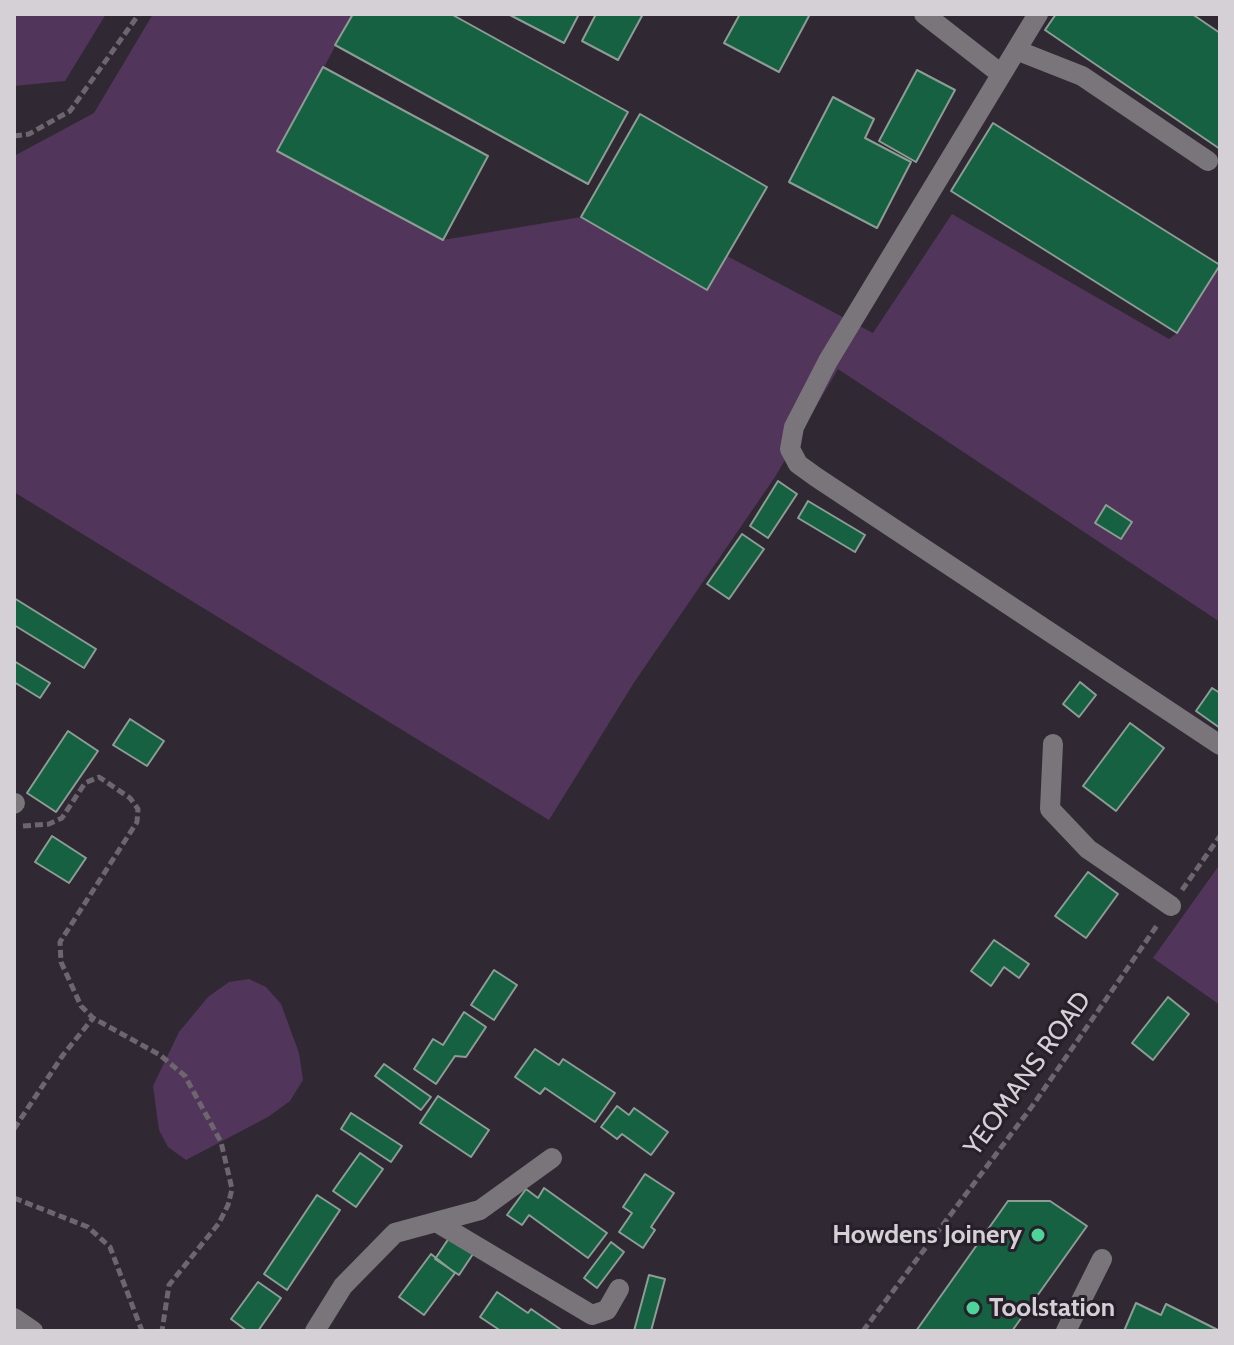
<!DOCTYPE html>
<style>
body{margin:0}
#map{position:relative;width:1234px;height:1345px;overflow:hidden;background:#302933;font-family:Cabin,sans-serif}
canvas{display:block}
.frame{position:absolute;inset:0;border:16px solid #d5d0d6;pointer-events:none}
</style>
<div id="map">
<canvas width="1234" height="1345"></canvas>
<div class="frame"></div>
</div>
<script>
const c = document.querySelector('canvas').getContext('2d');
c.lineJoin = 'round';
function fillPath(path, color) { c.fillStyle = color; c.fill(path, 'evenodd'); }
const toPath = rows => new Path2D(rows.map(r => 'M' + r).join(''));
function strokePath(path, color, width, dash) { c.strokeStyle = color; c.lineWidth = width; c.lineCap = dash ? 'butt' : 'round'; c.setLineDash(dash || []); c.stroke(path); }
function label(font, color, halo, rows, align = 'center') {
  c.font = font + ' Cabin,sans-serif'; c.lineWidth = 6; c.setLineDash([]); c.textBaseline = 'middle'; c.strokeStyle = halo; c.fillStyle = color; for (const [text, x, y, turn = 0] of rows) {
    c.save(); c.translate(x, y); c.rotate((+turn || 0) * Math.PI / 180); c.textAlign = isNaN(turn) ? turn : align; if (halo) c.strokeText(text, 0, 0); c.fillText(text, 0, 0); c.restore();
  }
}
fillPath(toPath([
 [14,14,106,14,65,81,14,86],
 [153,14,353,14,278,151,443,240,581,217,707,290,727,256,873,333,952,214,1169,339,1177,333,1220,264,1220,622,838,369,775,477,635,681,549,820,14,492,14,156,94,113],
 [1220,864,1220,1005,1153,958],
 [249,979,266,987,281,1004,299,1053,303,1080,290,1101,268,1117,186,1160,168,1147,159,1130,153,1086,179,1032,208,997,229,982]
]), '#51355a');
const building = toPath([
 [353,14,451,14,628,112,588,184,335,45,353,14],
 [508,14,579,14,564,43,508,14],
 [596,14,643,14,618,60,582,41,596,14],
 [740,14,810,14,779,72,724,43,740,14],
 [1056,14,1192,14,1220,33,1220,149,1045,30,1056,14],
 [323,67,488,156,443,240,277,151,323,67],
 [917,70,955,90,916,162,879,141,917,70],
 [833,97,874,119,865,138,911,162,877,228,789,182,833,97],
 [640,114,767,187,707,290,581,217,640,114],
 [993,123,1220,265,1177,333,951,191,993,123],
 [778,481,797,494,768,538,750,526,778,481],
 [808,501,865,535,855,552,798,518,808,501],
 [1106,505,1132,522,1121,539,1095,523,1106,505],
 [742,534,764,549,729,599,707,584,742,534],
 [14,598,96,649,84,668,14,625,14,598],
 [14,661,50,683,40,698,14,682,14,661],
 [1080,682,1096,695,1079,717,1063,704,1080,682],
 [1212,688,1220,693,1220,728,1196,711,1212,688],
 [130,719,164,741,147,766,113,745,130,719],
 [1130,723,1164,748,1116,811,1083,786,1130,723],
 [68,731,98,751,56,812,27,793,68,731],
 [52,836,86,858,69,883,35,862,52,836],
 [1088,872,1118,894,1086,938,1055,916,1088,872],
 [994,940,1029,964,1019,978,1004,967,991,986,971,971,994,940],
 [494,970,517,985,494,1020,471,1005,494,970],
 [1168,997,1189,1014,1153,1060,1132,1043,1168,997],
 [464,1012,486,1027,466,1057,455,1056,436,1084,414,1069,433,1039,443,1045,464,1012],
 [535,1049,559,1065,563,1059,615,1093,595,1122,545,1088,540,1094,515,1077,535,1049],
 [384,1064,431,1097,421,1110,375,1076,384,1064],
 [438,1096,489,1130,471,1157,420,1123,438,1096],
 [617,1106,629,1115,634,1108,668,1132,651,1155,622,1134,617,1139,601,1127,617,1106],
 [351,1113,402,1146,391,1162,341,1129,351,1113],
 [360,1153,383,1169,356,1207,333,1191,360,1153],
 [645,1174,674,1193,651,1227,655,1230,643,1248,619,1232,632,1213,623,1207,645,1174],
 [544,1188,607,1233,588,1258,529,1215,522,1225,507,1215,526,1189,538,1198,544,1188],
 [317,1195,340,1210,287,1290,264,1274,317,1195],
 [1008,1201,1050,1201,1087,1226,1012,1331,916,1331,1008,1201],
 [449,1238,473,1254,459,1275,435,1259,449,1238],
 [611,1242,624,1252,597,1288,584,1278,611,1242],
 [431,1254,455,1273,424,1315,399,1297,431,1254],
 [649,1275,665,1279,651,1331,634,1331,649,1275],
 [258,1282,281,1298,258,1331,247,1331,231,1319,258,1282],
 [497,1292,528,1313,531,1309,563,1331,501,1331,480,1317,497,1292],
 [1136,1303,1161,1315,1166,1304,1220,1331,1124,1331,1136,1303]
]);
fillPath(building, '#156142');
strokePath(building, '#8d9c94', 2);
strokePath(toPath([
 [14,136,29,134,70,111,139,14],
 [23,826,49,824,62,818,85,783,99,777,130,798,138,809,137,822,60,942,61,962,81,1006,93,1018,160,1055,185,1076,221,1142,232,1189,228,1205,219,1223,169,1285,162,1331],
 [1182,890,1220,836],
 [14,1129,63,1055,93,1018],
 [14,1198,88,1227,110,1247,142,1331],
 [863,1331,1033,1105,1158,924]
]), '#6d666f', 5, [8, 4]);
strokePath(toPath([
 [924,14,1001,74],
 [1038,14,828,361,794,427,790,449,798,464,816,477,1220,745],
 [1016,50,1082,76,1208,161],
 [1053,744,1050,809,1088,849,1171,906],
 [14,804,15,803],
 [436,1222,592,1315,607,1310,619,1289],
 [14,1318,33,1331],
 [315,1331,343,1286,395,1233,480,1210,552,1158],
 [1066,1331,1102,1259]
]), '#79757a', 20);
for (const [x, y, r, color] of [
 [1038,1235,8,"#4ed399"],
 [973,1308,8,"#4ed399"]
]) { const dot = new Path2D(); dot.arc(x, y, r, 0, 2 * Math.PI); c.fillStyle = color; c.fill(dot); strokePath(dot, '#271f29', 3); }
label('26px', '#d5d0d6', '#271f29', [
 ["YEOMANS ROAD",1028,1074,-54]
]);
label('bold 26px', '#d5d0d6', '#271f29', [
 ["Howdens Joinery",1022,1235],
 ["Toolstation",989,1308,"left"]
], 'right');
</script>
